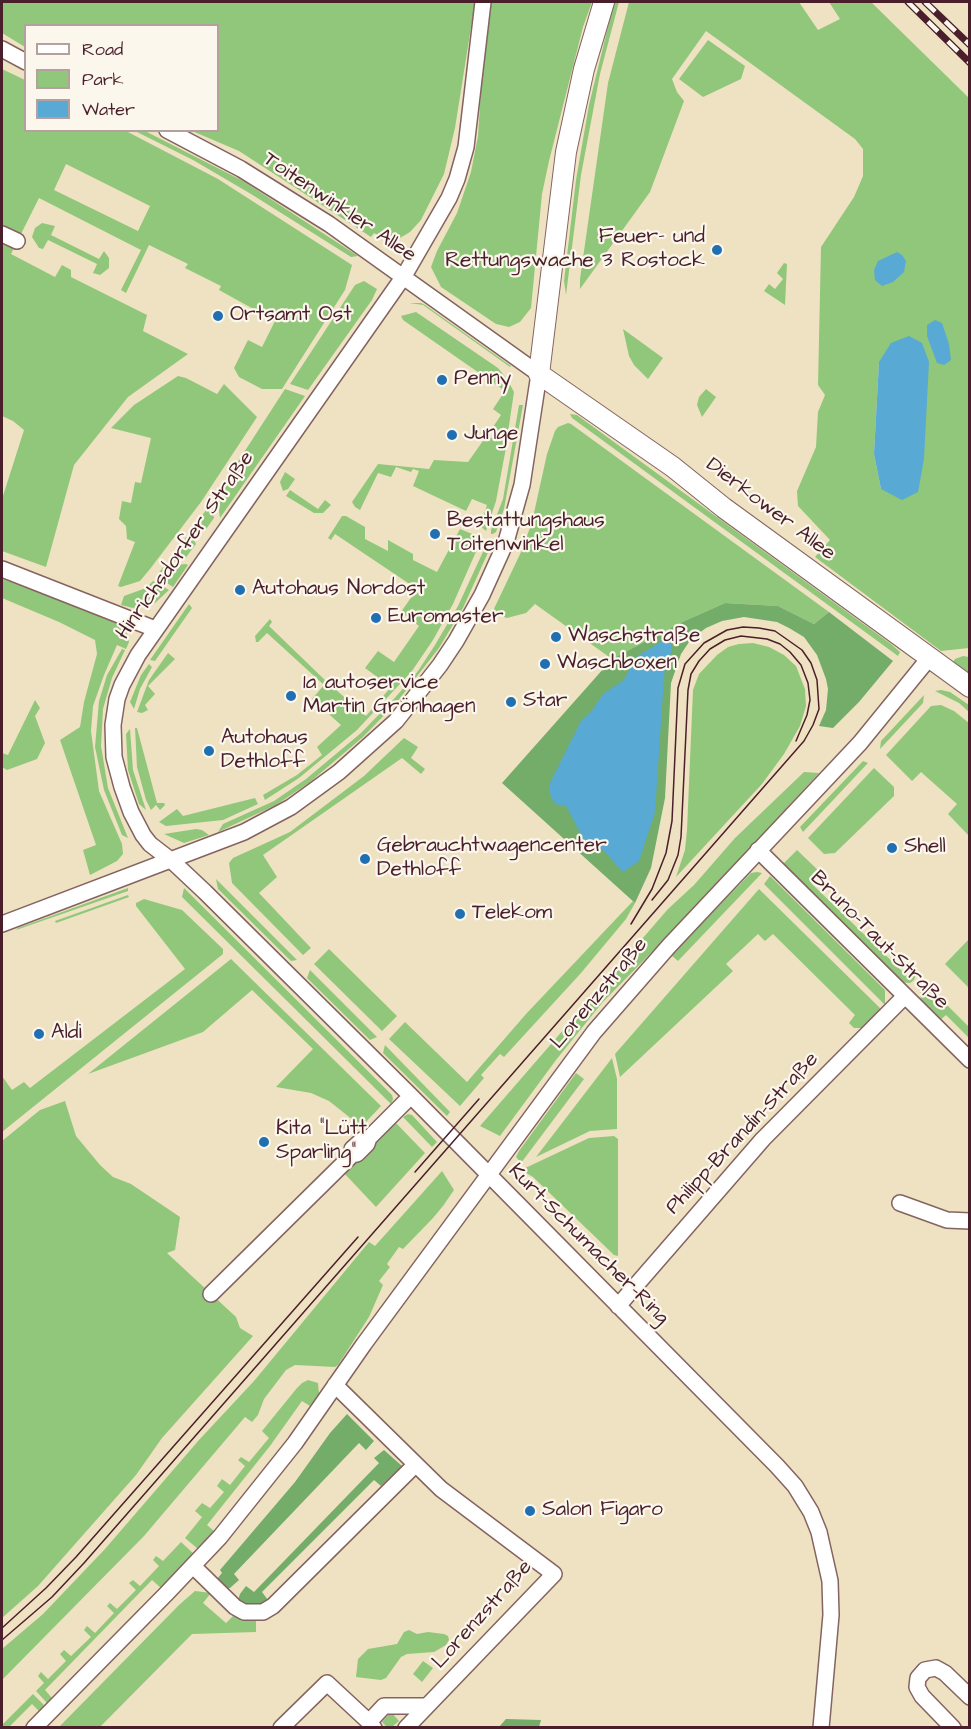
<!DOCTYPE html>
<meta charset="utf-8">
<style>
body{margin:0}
#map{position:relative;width:971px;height:1729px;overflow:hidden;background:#efe2c2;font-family:"Architects Daughter",sans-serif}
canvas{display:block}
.frame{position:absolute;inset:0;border:3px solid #4a1f2b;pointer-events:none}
.legend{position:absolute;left:24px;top:24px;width:195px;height:108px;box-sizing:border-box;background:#fbf7ec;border:2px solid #b4a19f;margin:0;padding:8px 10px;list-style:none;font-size:18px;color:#4a1f2b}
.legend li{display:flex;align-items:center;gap:12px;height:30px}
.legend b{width:30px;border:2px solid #b4a19f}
</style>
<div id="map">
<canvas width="971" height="1729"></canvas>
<div class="frame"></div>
<ul class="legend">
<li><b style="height:8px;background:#fff"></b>Road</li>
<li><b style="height:16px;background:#91c77a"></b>Park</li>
<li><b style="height:16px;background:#58a9d3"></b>Water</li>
</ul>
</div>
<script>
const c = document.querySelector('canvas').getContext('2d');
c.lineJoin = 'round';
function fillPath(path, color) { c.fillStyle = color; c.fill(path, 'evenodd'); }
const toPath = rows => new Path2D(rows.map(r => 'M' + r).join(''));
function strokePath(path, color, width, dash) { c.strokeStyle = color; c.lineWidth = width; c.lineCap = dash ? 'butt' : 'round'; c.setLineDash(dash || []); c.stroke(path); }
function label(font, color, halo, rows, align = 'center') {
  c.font = font + ' "Architects Daughter",sans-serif'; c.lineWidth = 4.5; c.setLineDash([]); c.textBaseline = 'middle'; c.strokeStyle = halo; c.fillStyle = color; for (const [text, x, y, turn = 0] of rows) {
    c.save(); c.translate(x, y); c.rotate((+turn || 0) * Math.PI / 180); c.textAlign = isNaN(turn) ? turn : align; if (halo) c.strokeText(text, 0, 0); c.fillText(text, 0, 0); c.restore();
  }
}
fillPath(toPath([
 [2,2,475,2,455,128,444,174,421,220,410,232,400,238,384,239,374,233,371,237,239,151,192,131,218,130,218,26,26,26,25,47,2,33],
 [490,2,592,2,583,27,549,161,542,194,531,308,520,322,509,327,496,324,441,287,431,267,437,251,457,213,471,172,478,136,484,43],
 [614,2,619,2,600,74,581,175,566,295,564,281,576,180,589,105],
 [629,2,799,2,818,30,840,19,829,2,871,2,969,98,969,648,941,651,815,557,830,540,798,506,797,491,816,447,818,412,825,395,818,385,821,247,854,197,863,176,863,149,855,139,706,31,672,79,677,92,684,101,650,192,580,289,580,279,608,83],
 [879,362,881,489,874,454],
 [708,40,745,66,741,79,703,97,679,79],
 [2,69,25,80,26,130,126,131,218,179,352,265,345,290,282,389,262,389,239,377,234,368,248,340,262,347,275,321,219,290,221,286,185,268,188,264,149,245,126,293,121,290,141,250,39,198,11,254,55,277,62,265,71,270,71,277,147,315,143,331,188,354,128,397,74,465,46,567,2,551,2,499,24,430,13,421,2,416],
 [66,164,150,206,138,231,54,190],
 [135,131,145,131,243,181,358,256,351,257,251,194,193,160],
 [42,223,55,226,51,235,99,259,104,251,109,258,109,268,100,275,93,273,97,264,48,240,43,249,39,248,32,237,35,228],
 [784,263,787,264,785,305,764,291,769,284,775,289,783,279,777,273],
 [364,281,377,289,372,300,308,390,290,384,355,285],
 [409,303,421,303,425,305,511,366,510,367,423,305],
 [416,312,498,368,507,379,514,392,508,432,491,430,501,415,493,409,505,391,403,320,401,316],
 [623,329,663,358,648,379,634,365,629,356],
 [178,376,186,378,217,394,224,384,257,417,201,502,150,569,140,581,121,587,118,586,135,542,127,539,126,526,119,519,122,501,131,503,135,482,141,483,151,438,111,428,134,405],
 [285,389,305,396,220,518,217,494],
 [706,389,716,397,702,417,697,405,699,397],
 [519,405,523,405,504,509,496,532,493,534,491,534,491,530,503,499],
 [570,414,577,415,891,644,900,652,898,656,572,418],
 [568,423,571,424,829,612,814,624,778,606,725,603,680,623,612,659,535,604,526,613,507,618,492,613,522,550,532,522,547,454,555,431,558,427],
 [508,437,496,501,486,531,480,526,487,505,472,499,466,511,413,486,419,471,413,469,411,472,396,467,391,477,378,473,360,510,355,507,352,502,378,464,429,469,434,460,468,462,485,438],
 [285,472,295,479,288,489,283,491,280,482],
 [290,490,318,509,325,500,331,505,323,513,314,513,286,496],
 [212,502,214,518,204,532,201,530,197,536,190,532],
 [342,516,346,516,365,527,365,539,388,551,388,540,413,554,413,560,437,572,460,529,482,538,453,604,433,640,412,671,357,730,299,778,265,800,263,795,297,775,322,755,317,747,341,725,312,699,324,685,267,633,258,642,256,642,255,636,270,619,272,622,269,626,327,682,366,716,391,687,365,668,378,651,394,662,419,626,401,612,417,589,335,534,331,540,328,538],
 [186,537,194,540,196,544,184,560,168,561],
 [488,541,491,542,491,546,463,608,439,648,397,702,363,737,310,782,276,805,218,832,223,824,274,801,306,779,361,733,393,700,418,671,435,645,458,606],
 [186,564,188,565,173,587,158,577,158,574,164,566],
 [2,579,110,618,126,631,128,636,129,642,126,649,117,645,104,675,93,706,91,731,99,791,122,844,123,854,117,861,90,875,83,850,96,845,60,740,80,727,84,702,97,654,95,640,59,622,2,598],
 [153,581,169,590,155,603,137,609,121,605,124,596,146,588],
 [189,604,192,608,155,661,150,660],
 [753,643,769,647,784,655,796,666,805,689,806,706,800,726,784,754,762,784,676,877,685,850,687,830,693,690,699,674,717,655,728,647,739,644],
 [122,649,125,650,112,678,103,709,101,746,108,788,128,838,122,835,104,790,95,747,99,701,107,675],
 [168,653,175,659,148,686,155,694,145,705,148,710,142,713,137,712,149,680],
 [963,656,969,657,969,675,953,662,955,659],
 [149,664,152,667,140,689,134,709,130,702,141,675],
 [941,690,950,692,969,705,969,712,959,703,935,691],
 [924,695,923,703,880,749,881,741],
 [35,700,40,708,35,716,45,743,37,759,7,770,2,767,2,753,8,755],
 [941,705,954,711,969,723,969,836,948,814,957,804,921,772,912,781,886,755,931,706],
 [135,728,137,728,157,803,164,803,165,805,160,810,156,805,151,810,146,800,137,767],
 [130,729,133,770,146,810,139,804,128,770,126,734],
 [404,738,418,747,411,758,425,769,421,774,402,758,263,855,277,877,259,893,311,948,303,955,232,883,229,863,233,858,290,832,364,776],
 [863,761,868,763,803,832,800,827],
 [874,768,894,787,894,796,835,853,824,854,808,838],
 [804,772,819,773,691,912,602,1003,556,1060,500,1136,480,1126,668,909,694,885,735,838],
 [255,798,258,804,223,820,166,826,159,822,177,809,183,816],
 [196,829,202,830,209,835,184,843,164,834],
 [797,850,822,874,812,884,902,971,910,963,914,966,916,975,914,980,910,983,897,982,782,865],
 [757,872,762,873,678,961,671,955,751,873],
 [770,876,885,990,885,1005,764,884],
 [216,879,297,960,291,961,218,889],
 [128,888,128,891,16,930,18,928],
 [184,888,392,1095,393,1099,391,1104,182,897],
 [759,889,882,1010,865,1028,854,1028,849,1023,855,1015,773,934,765,941,758,934,726,964,733,971,620,1077,615,1054],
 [128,895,129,897,56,923,55,921],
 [144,899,182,910,223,949,223,954,2,1132,2,1076,12,1090,24,1082,30,1088,185,969,136,906,136,903],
 [633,901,635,903,626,919,581,973,504,1057,500,1054,481,1075,484,1078,460,1106,389,1039,405,1022,467,1082,526,1014],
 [969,939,969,988,945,964],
 [329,949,397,1016,382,1031,314,964],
 [231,959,381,1106,365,1123,358,1124,329,1101,311,1093,276,1087,313,1049,252,990,203,1032,88,1074],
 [310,970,377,1037,370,1040,307,978],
 [926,984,969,1027,969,1038,946,1015,938,1022,922,1006,920,993],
 [385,1045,450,1112,447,1116,383,1053],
 [612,1058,617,1079,617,1129,590,1131,536,1157],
 [576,1073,584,1079,521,1163,516,1157,519,1151],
 [65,1101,76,1136,100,1165,113,1177,131,1184,180,1217,175,1250,167,1253,236,1317,240,1328,253,1336,162,1438,136,1475,38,1586,2,1618,2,1141,40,1110],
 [408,1114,412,1115,437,1142,432,1147,403,1117],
 [394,1121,425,1153,376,1207,344,1173],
 [614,1136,618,1139,618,1256,614,1255,533,1177,521,1170,589,1138],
 [442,1171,454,1190,443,1206,433,1218,403,1249,399,1247,387,1264,390,1267,379,1281,383,1285,369,1317,338,1365,335,1367,295,1365,286,1370,264,1399,258,1415,252,1422,245,1417,144,1536,2,1680,2,1649,43,1614,105,1549,199,1440,254,1381,369,1242,375,1246],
 [308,1380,318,1383,319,1394,310,1406,302,1401,270,1446,207,1525,214,1531,198,1549,185,1538,202,1517,195,1511,202,1503,210,1508,224,1492,217,1486,222,1479,230,1485,245,1466,238,1460,241,1457,249,1462,269,1438,262,1431,297,1388,302,1383],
 [181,1542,194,1554,161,1588,152,1580,45,1690,52,1698,47,1703,36,1691,44,1683,38,1676,41,1672,48,1679,66,1661,60,1654,64,1650,71,1656,91,1637,84,1630,87,1626,95,1633,114,1613,107,1606,110,1603,117,1609,136,1590,129,1583,133,1580,140,1586,159,1566,153,1560,156,1556,163,1561],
 [195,1591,211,1593,203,1603,226,1623,235,1614,256,1619,256,1632,192,1634,100,1727,58,1728,179,1605],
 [409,1630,417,1634,428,1632,444,1634,448,1636,449,1640,446,1645,434,1652,407,1654,401,1657,386,1678,381,1680,356,1677,358,1659,368,1649,397,1644,404,1632],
 [423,1661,433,1668,422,1682,413,1674],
 [33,1694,44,1705,39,1711,32,1704,9,1727,2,1727,2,1725],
 [391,1712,399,1721,392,1727,387,1727,382,1722]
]), '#91c77a');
fillPath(toPath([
 [725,603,778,606,814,624,829,612,893,661,859,702,833,728,819,726,826,710,828,689,826,679,817,655,804,637,789,628,777,622,744,617,722,621,706,628,691,639,681,654,671,683,665,798,651,868,635,903,502,783,612,659,680,623],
 [347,1414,374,1441,366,1450,359,1443,234,1574,239,1580,230,1588,224,1588,217,1579,222,1573,220,1570,295,1482,330,1433],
 [384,1450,402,1466,381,1486,374,1480,262,1592,268,1600,260,1606,244,1604,238,1600,240,1594,246,1586,254,1592,379,1463,374,1458],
 [506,1719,541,1720,539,1727,499,1727]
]), '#74ac6a');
fillPath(toPath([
 [897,252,902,255,906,261,904,272,893,282,882,286,875,280,874,270,878,261],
 [935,320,942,323,949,344,951,360,944,365,937,363,927,336,927,325],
 [909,336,922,343,929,362,924,459,918,492,902,500,881,489,874,454,879,362,891,343],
 [664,640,671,644,672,651,666,663,664,677,655,812,639,861,623,872,604,851,583,838,566,806,555,804,549,792,549,785,581,721,591,712,603,694,624,680,636,657]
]), '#58a9d3');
const minor = toPath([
 [483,2,466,147,457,179,449,198,404,276,138,655,122,685,117,699,113,725,114,757,122,787,131,812,143,835,150,844,172,861,205,892,411,1096,777,1466,795,1486,811,1512,819,1532,830,1581,831,1615,821,1728],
 [2,49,26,62],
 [2,234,17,241],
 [2,569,155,629],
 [758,850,970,1060],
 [2,924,244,832,291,807,339,772,396,721,440,665,456,641,482,595,506,542,522,485,539,374,329,224,241,169,167,130],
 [369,1138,362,1140,352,1149,352,1155,357,1154,367,1144,369,1138,411,1096],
 [900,1203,947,1220,970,1221],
 [211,1294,352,1155],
 [618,1306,763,1139,905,996],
 [335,1385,441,1489,554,1574,406,1728],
 [193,1566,235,1607,244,1612,263,1612,273,1606,415,1465],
 [34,1728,167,1593,220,1537,295,1443,364,1344,594,1032,669,946,860,743,930,657],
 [281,1728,327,1683,369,1722],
 [374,1728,369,1722,384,1706,427,1706],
 [953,1728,922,1696,917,1687,918,1678,925,1670,936,1668,945,1673,970,1697]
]);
const major = toPath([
 [604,2,584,69,566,152,539,374,673,467,724,508,970,687]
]);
strokePath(minor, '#846360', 18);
strokePath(major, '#846360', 22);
strokePath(minor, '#fff', 15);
strokePath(major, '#fff', 20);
strokePath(toPath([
 [652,900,668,880,678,855,681,837,688,690,691,674,699,661,710,649,725,640,741,636,767,639,780,644,790,652,801,665,808,683,810,700,807,715,796,741],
 [415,1172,479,1099],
 [2,1628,46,1588,76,1557,358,1237],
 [2,1640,52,1597,84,1563,804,741,813,725,819,709,817,680,811,663,802,650,775,631,759,628,743,627,727,630,704,643,685,664,678,688,672,821,666,853,652,889,631,924]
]), '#4a1f2b', 1.5);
const rail = toPath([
 [908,2,970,63],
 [925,2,970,45]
]);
strokePath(rail, '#4a1f2b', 7);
strokePath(rail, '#fbf7ec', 4.5, [14]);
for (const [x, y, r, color] of [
 [717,250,6,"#1f6fb2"],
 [218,316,6,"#1f6fb2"],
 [442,380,6,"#1f6fb2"],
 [452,435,6,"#1f6fb2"],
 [435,534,6,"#1f6fb2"],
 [240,590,6,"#1f6fb2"],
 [376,618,6,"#1f6fb2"],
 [556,637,6,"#1f6fb2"],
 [545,664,6,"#1f6fb2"],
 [291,696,6,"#1f6fb2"],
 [511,702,6,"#1f6fb2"],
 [209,751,6,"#1f6fb2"],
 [892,848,6,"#1f6fb2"],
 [365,859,6,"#1f6fb2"],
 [460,914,6,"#1f6fb2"],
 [39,1034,6,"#1f6fb2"],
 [264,1142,6,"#1f6fb2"],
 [530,1511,6,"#1f6fb2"]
]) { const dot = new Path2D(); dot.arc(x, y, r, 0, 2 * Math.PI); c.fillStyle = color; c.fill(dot); strokePath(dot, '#fbf7ec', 2); }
label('21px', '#4a1f2b', '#fbf7ec', [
 ["Toitenwinkler Allee",339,208,34],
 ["Dierkower Allee",770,510,37],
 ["Hinrichsdorfer Straße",186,546,-55],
 ["Bruno-Taut-Straße",879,941,45],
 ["Lorenzstraße",600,994,-50],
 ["Philipp-Brandin-Straße",743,1134,-47],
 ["Kurt-Schumacher-Ring",588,1245,45],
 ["Lorenzstraße",483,1615,-48]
]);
label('21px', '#4a1f2b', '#fbf7ec', [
 ["Feuer- und",705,238,"right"],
 ["Rettungswache 3 Rostock",705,262,"right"],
 ["Ortsamt Ost",230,316],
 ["Penny",454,380],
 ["Junge",464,435],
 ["Bestattungshaus",447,522],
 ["Toitenwinkel",447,546],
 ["Autohaus Nordost",252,590],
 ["Euromaster",388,618],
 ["Waschstraße",568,637],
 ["Waschboxen",557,664],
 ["1a autoservice",303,684],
 ["Martin Grönhagen",303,708],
 ["Star",523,702],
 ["Autohaus",221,739],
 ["Dethloff",221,763],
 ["Gebrauchtwagencenter",377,847],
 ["Dethloff",377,871],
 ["Shell",904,848],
 ["Telekom",472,914],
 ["Aldi",51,1034],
 ["Kita \"Lütt",276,1130],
 ["Sparling\"",276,1154],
 ["Salon Figaro",542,1511]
], 'left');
</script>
